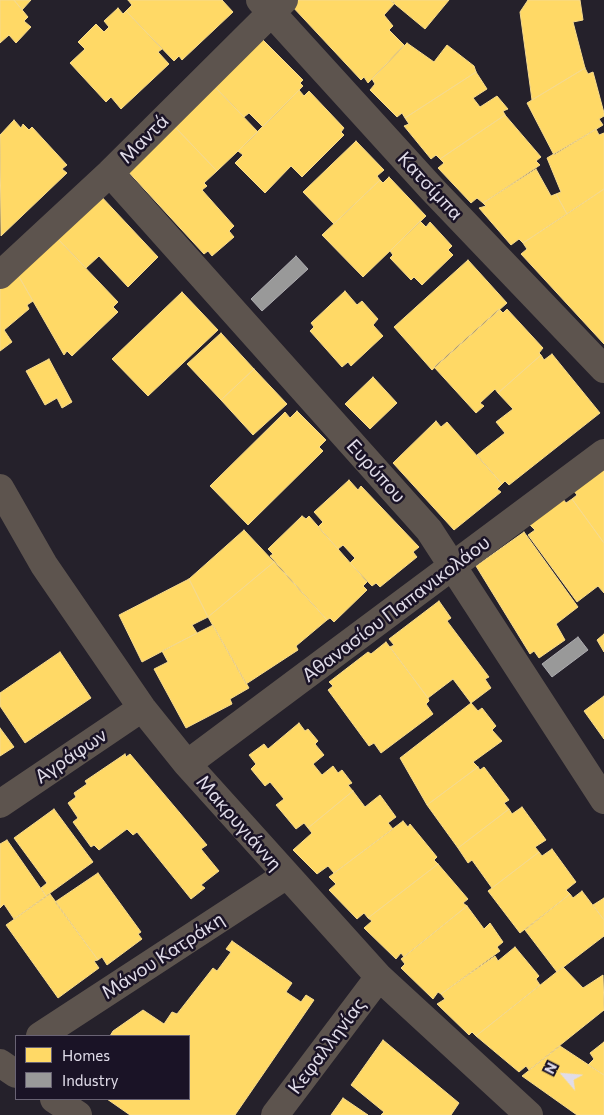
<!DOCTYPE html>
<meta charset="utf-8">
<style>
body{margin:0}
#map{position:relative;width:604px;height:1115px;overflow:hidden;background:#25212b;font-family:Commissioner,sans-serif}
canvas{display:block}
.legend{position:absolute;left:15px;top:1035px;width:175px;height:65px;box-sizing:border-box;background:#1a1326;border:1px solid #696374;margin:0;padding:6px 9px;list-style:none;font-size:15px;color:#e0dce9}
.legend li{display:flex;align-items:center;gap:10px;height:25px}
.legend b{width:25px;border:1px solid #696374}
.north{position:absolute;left:539px;top:1050px;width:50px;height:50px;-webkit-text-stroke:4px #1a1326;paint-order:stroke;rotate:297deg;font-size:14px;font-weight:700;line-height:20px;text-align:center;color:#e0dce9}
.north::after{content:'';display:block;margin:auto;width:18px;height:22px;background:#e0dce9;clip-path:polygon(50% 0,100% 100%,50% 72%,0 100%)}
</style>
<div id="map">
<canvas width="604" height="1115"></canvas>
<ul class="legend">
<li><b style="height:14px;background:#ffd966"></b>Homes</li>
<li><b style="height:14px;background:#999"></b>Industry</li>
</ul>
<div class="north">N</div>
</div>
<script>
const c = document.querySelector('canvas').getContext('2d');
c.lineJoin = 'round';
function fillPath(path, color) { c.fillStyle = color; c.fill(path, 'evenodd'); }
const toPath = rows => new Path2D(rows.map(r => 'M' + r).join(''));
function strokePath(path, color, width, dash) { c.strokeStyle = color; c.lineWidth = width; c.lineCap = dash ? 'butt' : 'round'; c.setLineDash(dash || []); c.stroke(path); }
function label(font, color, halo, rows, align = 'center') {
  c.font = font + ' Commissioner,sans-serif'; c.lineWidth = 5; c.setLineDash([]); c.textBaseline = 'middle'; c.strokeStyle = halo; c.fillStyle = color; for (const [text, x, y, turn = 0] of rows) {
    c.save(); c.translate(x, y); c.rotate((+turn || 0) * Math.PI / 180); c.textAlign = isNaN(turn) ? turn : align; if (halo) c.strokeText(text, 0, 0); c.fillText(text, 0, 0); c.restore();
  }
}
const homes = toPath([
 [0,0,14,0,28,17,24,21,31,27,16,43,9,35,0,43,0,0],
 [14,0,31,0,22,10,14,0],
 [128,0,222,0,233,12,182,60,179,56,174,61,126,11,132,5,128,0],
 [294,0,390,0,395,3,384,15,393,26,389,30,404,45,368,83,364,77,361,80,290,4,294,0],
 [390,0,449,0,425,29,390,0],
 [528,0,580,0,583,20,573,22,585,68,532,100,520,12,528,0],
 [118,8,123,14,126,11,162,49,158,52,169,64,121,109,111,97,106,102,70,63,85,49,78,42,96,24,104,32,109,27,104,21,118,8],
 [257,34,303,80,300,83,303,86,263,127,249,113,244,117,213,85,257,34],
 [407,43,434,62,447,45,474,66,476,72,405,118,402,113,397,117,370,90,375,84,372,79,407,43],
 [585,68,588,74,593,72,604,113,604,116,599,119,603,125,554,155,527,103,585,68],
 [476,72,487,89,473,98,480,107,497,96,508,109,503,111,505,115,440,159,436,155,431,159,404,126,409,124,405,118,476,72],
 [213,85,258,132,217,171,174,126,213,85],
 [299,90,304,96,309,91,344,128,341,132,344,135,302,177,291,166,265,193,235,163,243,155,238,151,299,90],
 [505,115,541,157,536,161,540,165,483,203,477,198,471,203,438,168,444,163,440,159,505,115],
 [14,120,21,128,23,124,29,130,32,127,67,165,62,169,67,173,1,236,0,135,14,120],
 [174,126,217,171,204,183,207,186,202,190,234,226,229,231,234,237,212,256,208,251,204,254,123,166,174,126],
 [596,129,599,135,604,133,604,189,567,214,556,194,561,192,547,158,596,129],
 [356,141,384,170,377,176,380,180,334,224,303,192,356,141],
 [536,169,551,196,556,194,567,214,523,243,519,239,511,245,479,208,486,206,483,203,536,169],
 [389,177,426,216,363,277,322,235,380,180,383,183,389,177],
 [604,189,604,344,521,254,527,249,523,243,604,189],
 [98,193,158,257,128,287,99,256,86,268,57,238,98,193],
 [420,221,426,227,430,222,452,246,448,250,453,255,422,285,414,277,411,280,390,258,393,255,390,251,420,221],
 [57,238,118,302,113,307,118,312,72,356,67,351,64,355,18,275,57,238],
 [468,260,507,303,432,370,394,327,468,260],
 [18,275,33,301,27,305,29,309,4,330,12,342,0,351,0,286,18,275],
 [345,291,357,305,362,301,378,319,373,325,383,336,351,366,348,362,342,367,310,331,314,327,311,323,345,291],
 [182,292,218,330,148,396,112,359,182,292],
 [499,309,503,313,507,309,543,348,539,353,541,355,498,393,495,389,480,403,484,406,476,413,434,367,499,309],
 [221,333,254,369,221,400,187,364,221,333],
 [552,354,600,413,509,485,505,481,502,484,477,455,505,433,496,422,513,409,498,393,541,355,544,360,552,354],
 [49,359,72,402,62,408,57,398,45,405,26,371,49,359],
 [254,369,287,404,253,435,221,400,254,369],
 [373,377,397,403,370,429,345,404,373,377],
 [297,411,326,440,319,447,323,451,248,525,210,486,285,412,290,418,297,411],
 [436,421,441,427,447,422,502,484,497,489,501,492,454,530,393,463,436,421],
 [604,468,604,543,572,499,577,495,573,490,604,468],
 [349,480,358,490,361,486,419,547,413,552,417,557,380,587,376,583,372,586,350,563,355,558,343,545,338,549,318,527,323,522,314,512,349,480],
 [563,499,566,503,572,499,604,543,604,593,598,586,577,602,528,535,535,530,530,525,563,499],
 [302,516,306,519,309,516,367,582,363,586,367,590,334,622,330,618,327,620,270,556,273,554,268,549,302,516],
 [244,530,274,562,208,617,189,579,244,530],
 [524,532,578,607,556,624,565,640,539,658,534,651,530,654,476,566,524,532],
 [274,562,327,620,296,646,298,650,246,684,208,617,274,562],
 [189,579,208,617,192,625,197,633,142,662,119,615,189,579],
 [439,601,451,618,447,621,489,677,485,679,491,688,471,703,453,679,428,698,390,647,394,645,389,639,439,601],
 [213,625,249,688,230,699,232,704,186,728,154,669,168,662,162,651,213,625],
 [604,634,604,652,597,640,604,634],
 [386,642,428,698,429,701,426,704,433,714,381,753,374,743,369,746,328,690,333,686,329,682,368,652,371,654,386,642],
 [60,652,91,698,25,743,0,706,0,693,60,652],
 [604,696,604,739,584,711,604,696],
 [471,703,478,711,482,708,496,726,492,730,502,741,473,762,478,767,427,805,400,758,471,703],
 [299,723,305,731,308,729,318,741,315,744,324,755,313,764,322,775,333,766,338,773,342,770,352,783,348,785,353,791,308,828,304,823,296,829,276,805,284,799,270,782,265,786,251,769,256,764,249,755,264,744,268,749,299,723],
 [0,728,14,747,0,756,0,728],
 [125,754,126,757,130,754,207,845,201,849,219,871,201,885,205,888,191,899,137,832,133,835,127,829,99,850,94,845,91,847,73,822,78,818,68,803,76,797,74,793,87,784,85,781,125,754],
 [478,767,480,770,484,767,509,800,504,803,509,809,458,848,427,805,478,767],
 [353,791,365,807,380,795,396,817,388,823,393,829,334,873,328,866,317,874,293,850,312,833,308,828,353,791],
 [522,807,546,840,535,847,539,852,492,888,472,860,468,863,458,848,509,809,512,814,522,807],
 [54,809,93,862,46,896,41,888,47,883,14,838,54,809],
 [403,821,408,827,410,824,437,857,434,860,438,864,368,918,364,913,357,919,329,890,336,884,329,877,403,821],
 [7,840,46,896,14,919,4,904,0,908,0,844,7,840],
 [552,849,576,882,566,890,570,894,520,933,488,891,539,852,542,856,552,849],
 [438,864,468,899,463,903,467,906,404,957,401,953,396,959,364,928,372,921,368,918,438,864],
 [98,873,141,932,138,934,142,939,107,965,102,957,98,960,55,902,98,873],
 [582,891,604,920,604,936,557,972,525,930,570,894,573,898,582,891],
 [50,894,98,960,94,961,99,968,58,998,6,925,50,894],
 [604,898,604,920,593,905,604,898],
 [467,906,484,929,490,923,503,942,497,947,500,951,441,994,438,992,433,999,401,968,405,964,401,959,467,906],
 [232,941,292,983,286,992,301,1002,306,995,314,1000,235,1115,130,1115,107,1099,189,1099,189,1036,110,1036,113,1031,143,1010,164,1024,172,1012,177,1014,213,968,217,971,231,952,226,949,232,941],
 [515,947,539,976,536,979,540,985,476,1036,472,1032,469,1035,437,1004,445,999,441,994,495,956,498,961,515,947],
 [563,967,583,988,603,975,604,1010,529,1070,526,1066,519,1072,476,1036,563,967],
 [383,1040,459,1103,451,1115,381,1115,384,1112,351,1085,383,1040],
 [604,1042,604,1075,588,1065,594,1059,590,1053,604,1042],
 [560,1046,604,1075,604,1115,577,1115,522,1076,560,1046],
 [343,1098,368,1115,331,1115,343,1098]
]);
fillPath(homes, '#ffd966');
strokePath(homes, '#f6da8d', 1);
const industry = toPath([
 [296,256,308,269,262,311,251,299,296,256],
 [578,637,588,650,552,677,542,664,578,637]
]);
fillPath(industry, '#999');
strokePath(industry, '#aeadb1', 1);
strokePath(toPath([
 [260,0,432,189,604,369],
 [110,173,429,530,604,800],
 [0,275,110,173,284,0],
 [0,488,44,565,142,708,187,764,379,977,529,1115],
 [187,764,604,453],
 [0,804,142,708],
 [40,1036,285,876],
 [0,1063,16,1074],
 [54,1099,78,1115],
 [275,1115,379,977]
]), '#5d544e', 28);
label('19px', '#e0dce9', '#1a1326', [
 ["Μαντά",144,139,-45],
 ["Κατσίμπα",430,186,47],
 ["Ευρύπου",376,471,48],
 ["Αθανασίου Παπανικολάου",396,609,-37],
 ["Αγράφων",71,756,-34],
 ["Μακρυγιάννη",239,823,49],
 ["Μάνου Κατράκη",163,956,-33],
 ["Κεφαλληνίας",327,1046,-53]
]);
</script>
